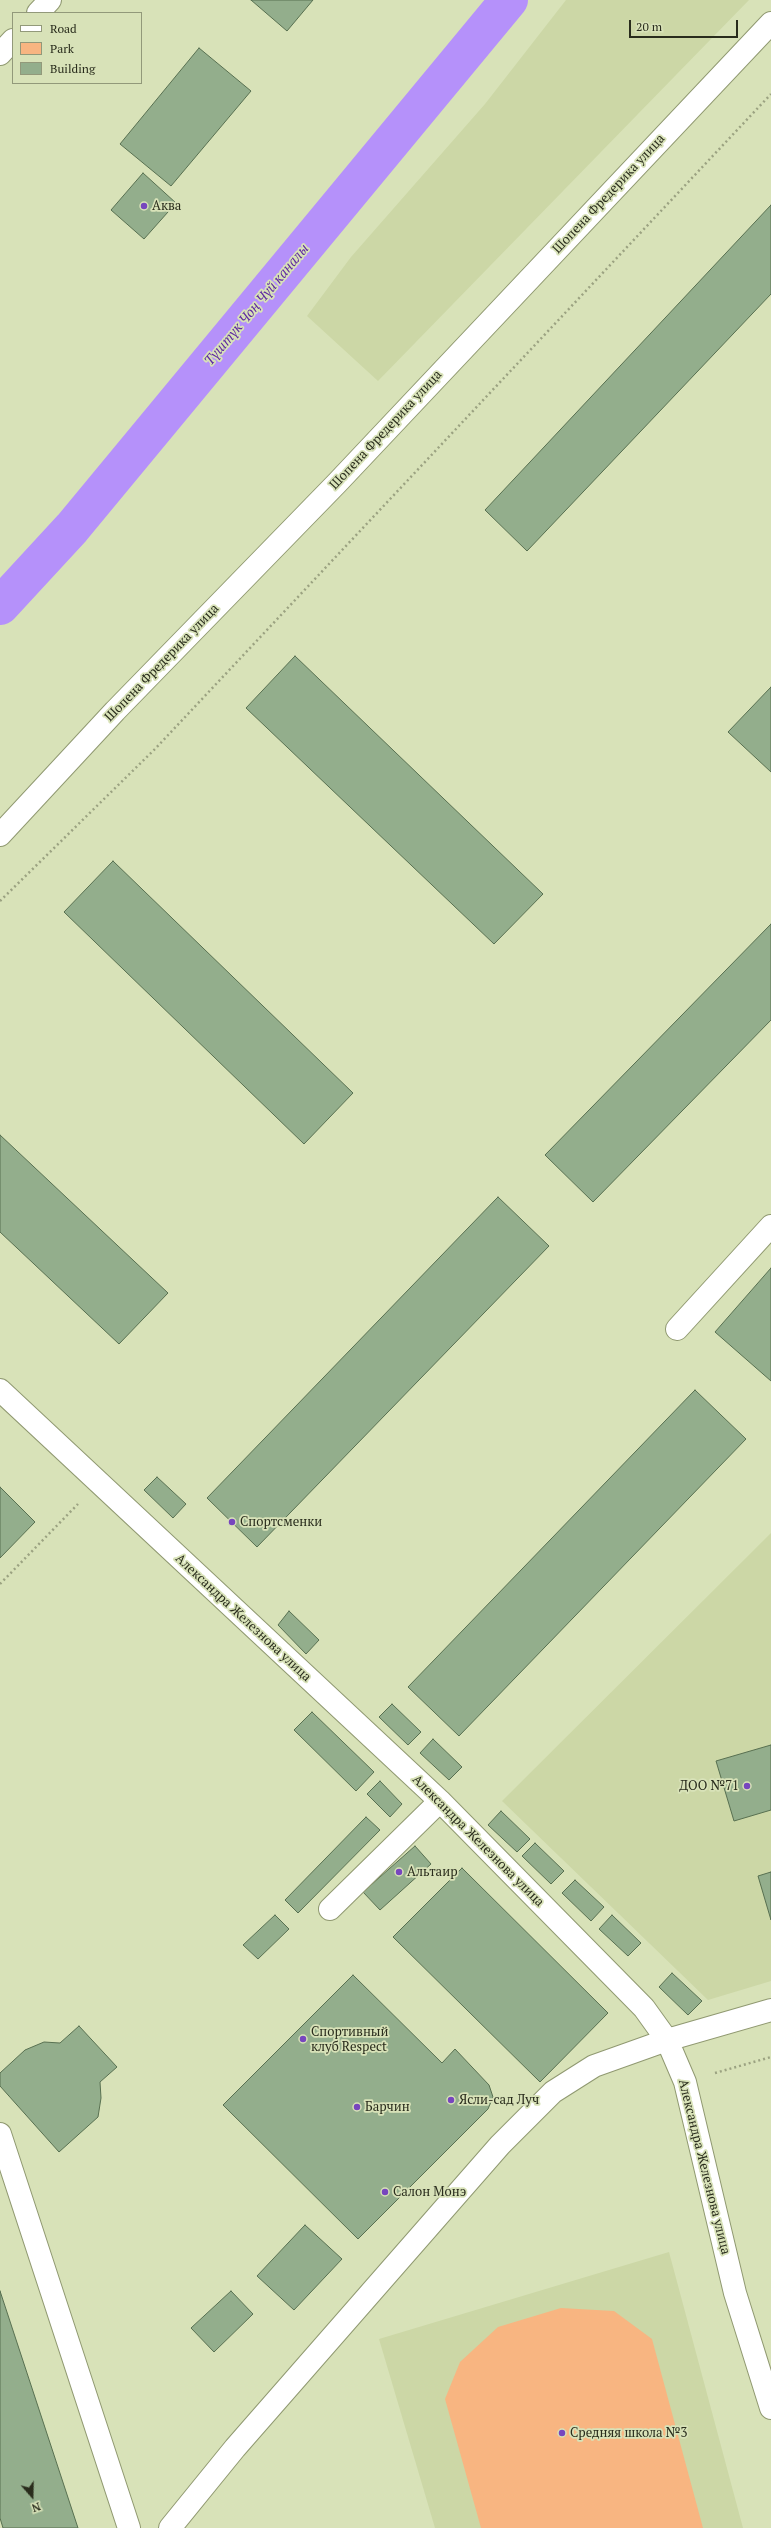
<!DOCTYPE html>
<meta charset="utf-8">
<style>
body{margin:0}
#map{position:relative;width:771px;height:2528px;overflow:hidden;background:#d8e2b8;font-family:"PT Serif",serif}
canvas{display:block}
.legend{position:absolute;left:12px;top:12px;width:130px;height:72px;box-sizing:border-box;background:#d8e2b8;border:1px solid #92997a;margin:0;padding:5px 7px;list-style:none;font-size:12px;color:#292c1c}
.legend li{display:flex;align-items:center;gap:8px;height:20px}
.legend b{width:20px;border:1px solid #92997a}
.north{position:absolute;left:12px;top:2476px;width:40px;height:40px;-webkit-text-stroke:3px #d8e2b8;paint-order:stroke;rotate:160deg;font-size:11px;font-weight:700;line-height:16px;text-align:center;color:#292c1c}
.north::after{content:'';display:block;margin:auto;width:14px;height:18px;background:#292c1c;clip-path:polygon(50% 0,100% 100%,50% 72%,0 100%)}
.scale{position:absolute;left:629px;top:20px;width:109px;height:18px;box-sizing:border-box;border:2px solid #292c1c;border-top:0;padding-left:5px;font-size:12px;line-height:14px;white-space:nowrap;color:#292c1c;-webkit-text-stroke:3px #d8e2b8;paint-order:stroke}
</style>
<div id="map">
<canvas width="771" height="2528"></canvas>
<ul class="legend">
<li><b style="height:5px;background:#fff"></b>Road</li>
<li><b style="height:11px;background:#f8b581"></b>Park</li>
<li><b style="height:11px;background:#93ae8c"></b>Building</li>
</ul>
<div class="north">N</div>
<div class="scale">20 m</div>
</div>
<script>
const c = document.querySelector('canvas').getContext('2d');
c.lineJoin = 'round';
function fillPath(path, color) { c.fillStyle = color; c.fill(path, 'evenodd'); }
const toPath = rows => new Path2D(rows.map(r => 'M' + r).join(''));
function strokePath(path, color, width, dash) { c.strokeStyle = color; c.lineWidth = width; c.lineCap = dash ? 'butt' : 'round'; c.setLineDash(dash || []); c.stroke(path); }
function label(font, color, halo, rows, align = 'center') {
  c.font = font + ' "PT Serif",serif'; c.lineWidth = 3.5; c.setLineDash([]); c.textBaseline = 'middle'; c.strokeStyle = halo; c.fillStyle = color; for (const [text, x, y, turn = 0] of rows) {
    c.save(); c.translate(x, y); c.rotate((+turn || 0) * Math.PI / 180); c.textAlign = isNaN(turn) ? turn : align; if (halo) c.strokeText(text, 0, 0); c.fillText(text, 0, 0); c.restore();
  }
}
fillPath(toPath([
 [566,0,749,0,378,381,307,316,351,257,485,104],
 [771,1533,771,1981,708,2000,502,1801],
 [669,2252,743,2528,435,2528,379,2339]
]), '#ccd7a6');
fillPath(toPath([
 [561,2308,614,2311,652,2339,703,2528,481,2528,445,2399,460,2362,498,2327]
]), '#f8b581');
strokePath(toPath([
 [0,606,72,528,509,0]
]), '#b591fa', 38);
const building = toPath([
 [251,0,313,0,287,31,251,0],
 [199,48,251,91,171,186,120,144,199,48],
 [143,173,176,203,144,239,111,210,143,173],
 [771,205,771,294,527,551,485,510,771,205],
 [295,656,543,894,494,944,246,708,295,656],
 [771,687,771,772,728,732,771,687],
 [113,861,353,1093,304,1144,64,912,113,861],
 [771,924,771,1020,593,1202,545,1155,771,924],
 [0,1135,168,1293,119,1344,0,1232,0,1135],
 [498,1197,549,1246,257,1547,207,1498,498,1197],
 [771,1268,771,1381,715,1332,771,1268],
 [695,1390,746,1439,459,1736,408,1687,695,1390],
 [157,1477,186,1504,173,1518,144,1490,157,1477],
 [0,1487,35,1522,0,1558,0,1487],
 [289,1611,319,1640,306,1654,278,1625,289,1611],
 [392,1704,421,1732,408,1745,379,1717,392,1704],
 [312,1712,374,1772,356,1791,294,1730,312,1712],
 [433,1739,462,1767,449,1780,420,1753,433,1739],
 [771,1745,771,1810,734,1821,716,1761,771,1745],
 [380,1781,402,1804,390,1817,367,1794,380,1781],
 [501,1811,530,1839,517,1852,488,1825,501,1811],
 [366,1817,380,1830,298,1913,285,1900,366,1817],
 [535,1843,564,1871,551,1884,522,1856,535,1843],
 [415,1846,431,1864,380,1910,363,1892,415,1846],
 [462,1868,608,2013,540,2082,393,1937,462,1868],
 [771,1872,771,1920,758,1876,771,1872],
 [575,1880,604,1907,591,1921,562,1893,575,1880],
 [275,1915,289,1929,258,1959,243,1945,275,1915],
 [612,1915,641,1943,628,1956,599,1929,612,1915],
 [672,1973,702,2001,688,2015,659,1987,672,1973],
 [353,1975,442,2063,455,2049,489,2085,493,2097,488,2109,358,2239,223,2105,353,1975],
 [79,2026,117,2067,100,2082,101,2098,98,2117,59,2152,0,2086,0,2073,25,2050,44,2042,60,2043,79,2026],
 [305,2225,342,2259,294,2310,257,2276,305,2225],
 [0,2291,78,2528,3,2528,0,2518,0,2291],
 [231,2291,253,2314,214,2352,191,2328,231,2291]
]);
fillPath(building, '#93ae8c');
strokePath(building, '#587051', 1);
const minor = toPath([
 [0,835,115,711,337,483,771,23],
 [677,1329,771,1226],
 [0,1390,440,1801,644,2008,667,2040,685,2082,735,2293,771,2408],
 [330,1909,440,1801],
 [0,2134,129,2528],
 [170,2528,235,2448,500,2145,553,2092,594,2066,667,2040,771,2010]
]);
const major = toPath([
 [38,13,50,0],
 [0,54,13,40]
]);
strokePath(minor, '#909971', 24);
strokePath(major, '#909971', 24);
strokePath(toPath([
 [0,901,155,749,771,94],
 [0,1584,78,1504],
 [715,2073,771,2057]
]), '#9ba281', 2.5, [2, 3]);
strokePath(minor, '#fff', 22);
strokePath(major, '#fff', 22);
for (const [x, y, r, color] of [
 [144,206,4,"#7746be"],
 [232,1522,4,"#7746be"],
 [747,1786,4,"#7746be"],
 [399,1872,4,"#7746be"],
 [303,2039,4,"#7746be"],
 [451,2100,4,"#7746be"],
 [357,2107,4,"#7746be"],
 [385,2192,4,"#7746be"],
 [562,2433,4,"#7746be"]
]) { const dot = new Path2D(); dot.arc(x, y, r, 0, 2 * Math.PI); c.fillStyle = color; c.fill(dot); strokePath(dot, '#d8e2b8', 1.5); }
label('13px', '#292c1c', '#d8e2b8', [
 ["Шопена Фредерика улица",609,194,-47],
 ["Шопена Фредерика улица",386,430,-47],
 ["Шопена Фредерика улица",162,663,-46],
 ["Александра Железнова улица",243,1618,43],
 ["Александра Железнова улица",478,1841,45],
 ["Александра Железнова улица",704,2167,76]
]);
label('13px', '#292c1c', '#d8e2b8', [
 ["Аква",152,206],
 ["Спортсменки",240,1522],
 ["ДОО №71",739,1786,"right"],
 ["Альтаир",407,1872],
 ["Спортивный",311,2032],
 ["клуб Respect",311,2047],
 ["Ясли-сад Луч",459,2100],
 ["Барчин",365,2107],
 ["Салон Монэ",393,2192],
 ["Средняя школа №3",570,2433]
], 'left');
label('italic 14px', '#5f29a2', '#d8e2b8', [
 ["Түштүк Чоң Чүй каналы",257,305,-50]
]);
</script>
